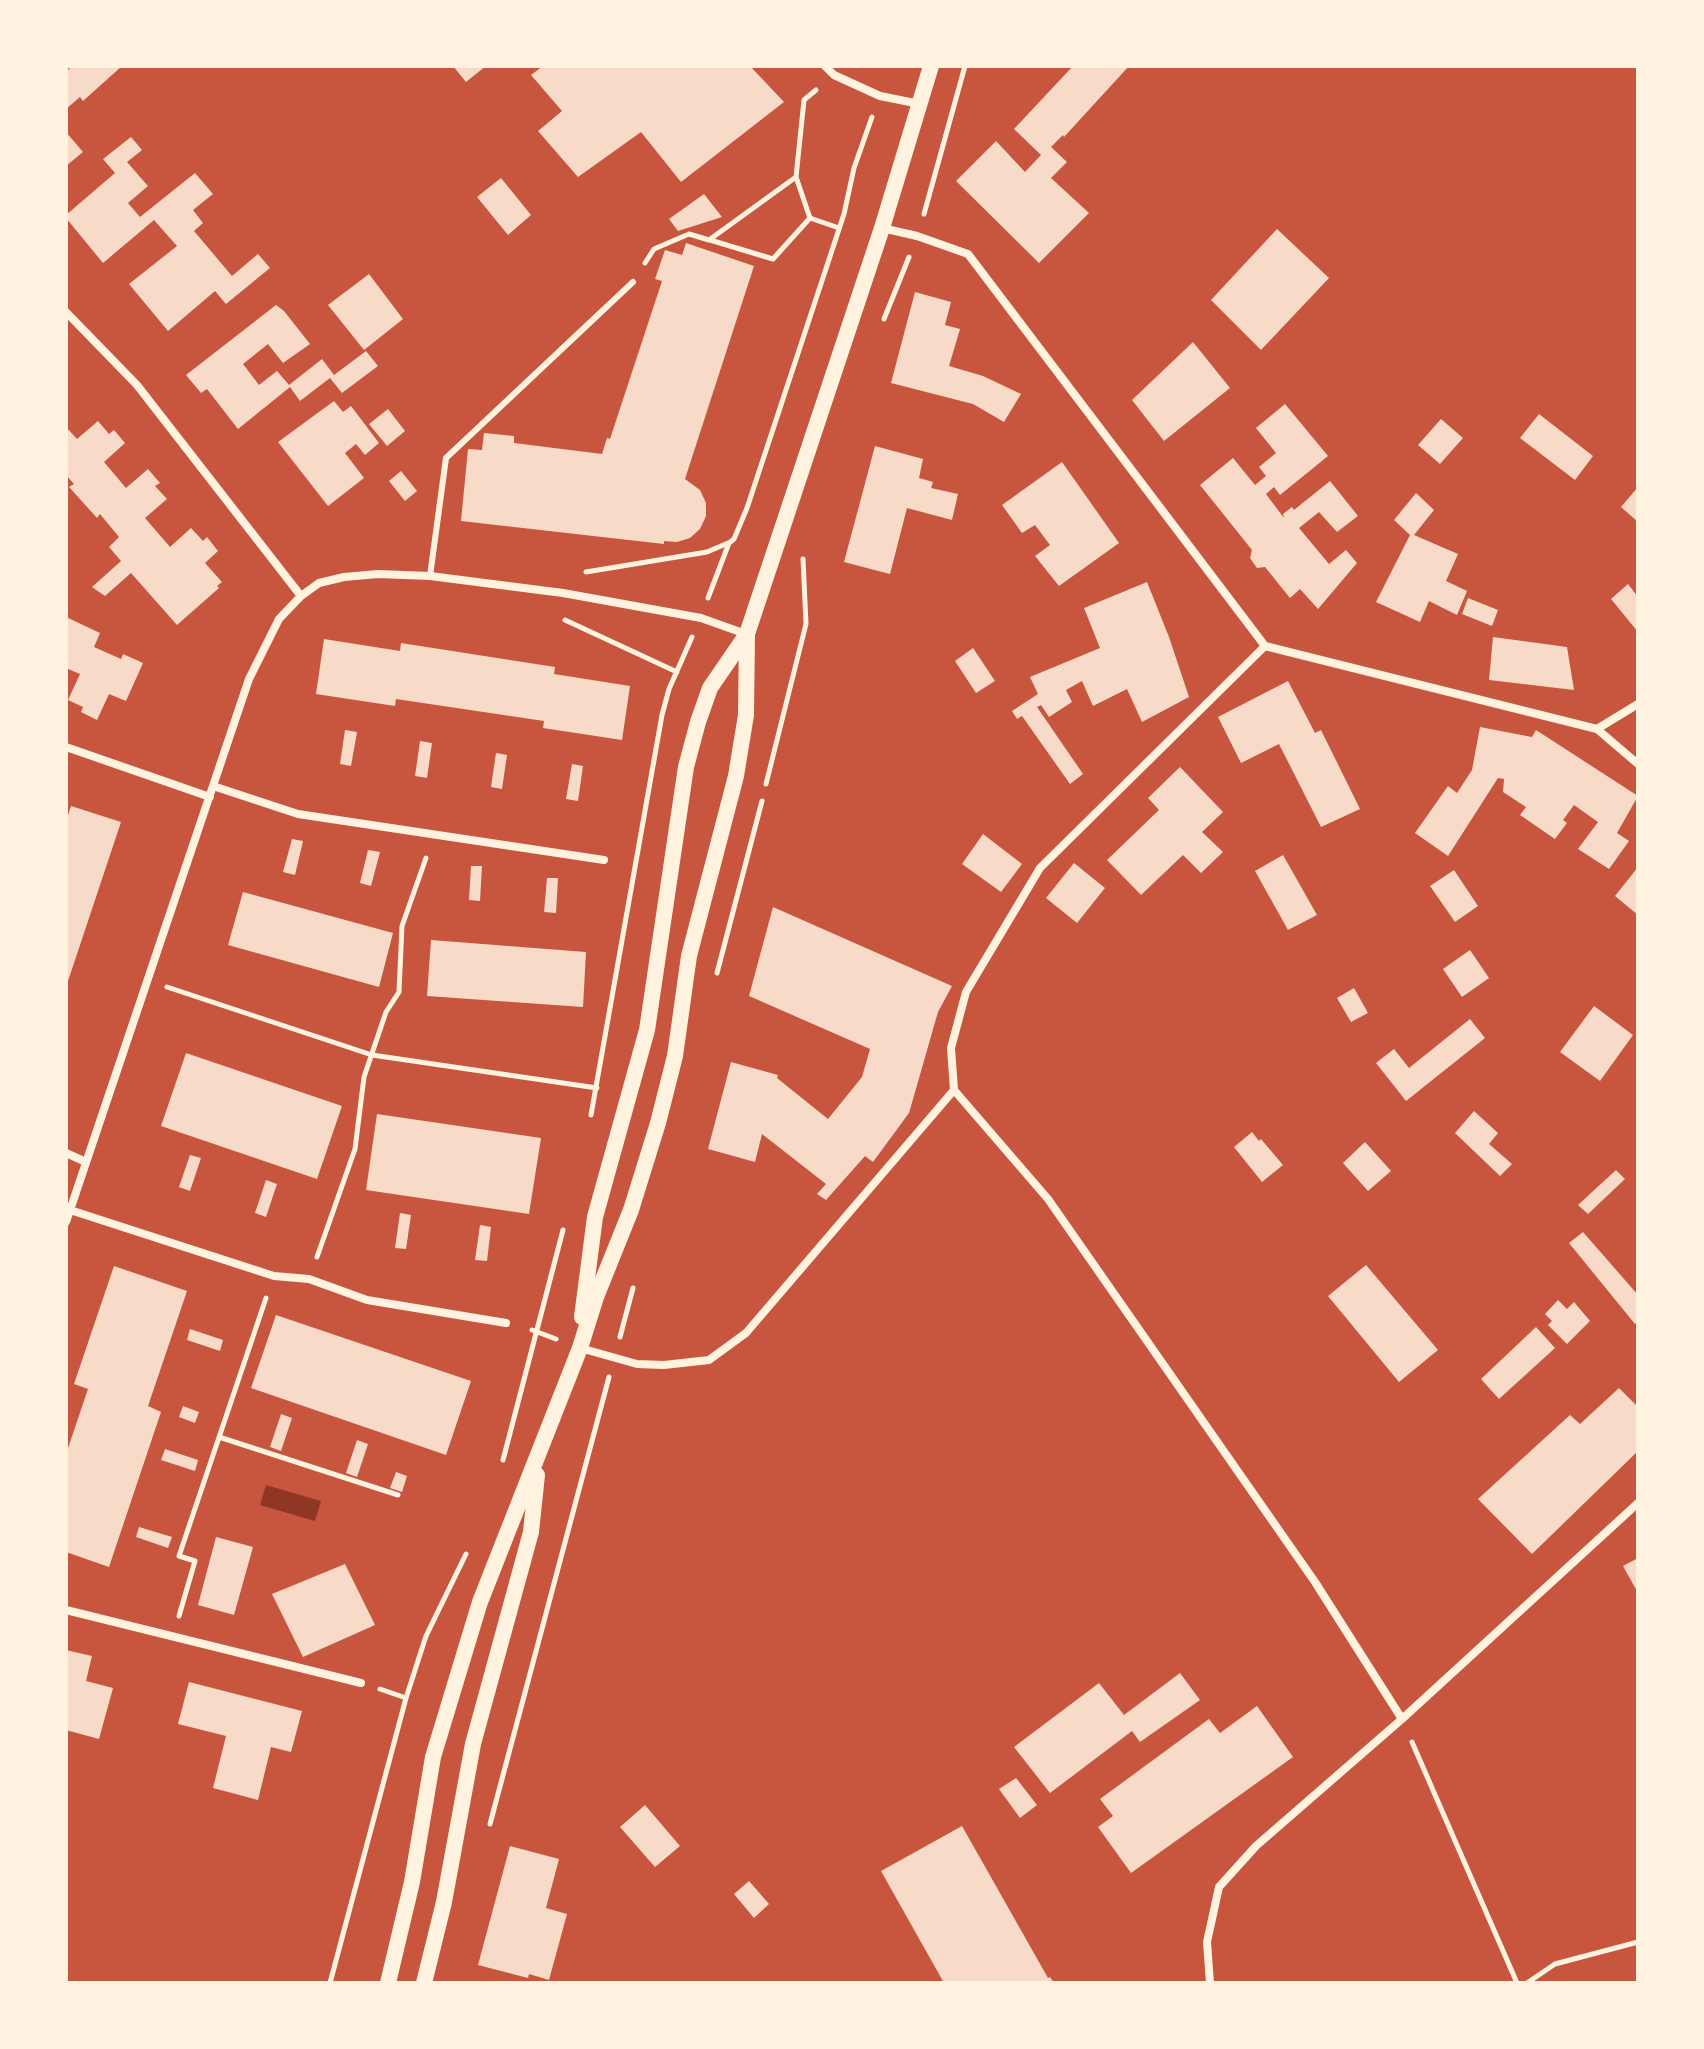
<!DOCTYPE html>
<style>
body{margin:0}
#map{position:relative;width:1704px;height:2049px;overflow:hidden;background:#c8553d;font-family:"Roboto Condensed",sans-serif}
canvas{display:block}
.frame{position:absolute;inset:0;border:68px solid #fff3e0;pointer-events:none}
</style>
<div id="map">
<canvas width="1704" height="2049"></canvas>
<div class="frame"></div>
</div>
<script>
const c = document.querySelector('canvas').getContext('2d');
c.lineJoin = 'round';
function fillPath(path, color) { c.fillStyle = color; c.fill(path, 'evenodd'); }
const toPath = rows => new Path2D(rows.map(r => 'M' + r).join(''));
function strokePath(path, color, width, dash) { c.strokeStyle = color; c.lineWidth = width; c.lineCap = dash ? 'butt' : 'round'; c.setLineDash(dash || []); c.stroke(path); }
fillPath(toPath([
 [266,1485,321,1501,315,1521,260,1505]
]), '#8f3625');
fillPath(toPath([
 [72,66,122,66,83,101,80,97,66,109,66,72],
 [453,66,486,66,466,82],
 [543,66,750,66,784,102,681,182,641,132,578,177,538,131,562,111,531,75],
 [1073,66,1129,66,1064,137,1063,135,1051,147,1067,162,1051,178,1089,213,1039,263,956,181,996,141,1025,172,1041,155,1014,129],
 [66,132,83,152,66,166],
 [131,137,142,150,127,162,148,186,128,203,140,217,195,173,213,194,193,210,203,223,194,231,232,276,258,254,270,268,226,304,215,291,168,331,129,284,177,246,154,220,103,263,66,218,66,215,115,173,103,159],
 [501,178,531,215,508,235,477,197],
 [704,194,722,217,678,231,669,219],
 [1277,229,1329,278,1261,350,1211,300],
 [686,243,754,266,685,479,700,490,706,503,706,516,700,529,690,538,677,542,664,541,664,544,461,521,468,449,482,450,484,433,514,436,514,443,602,454,607,438,610,439,662,281,655,279,665,250,682,255],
 [369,274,403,319,364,350,328,305],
 [915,292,951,302,945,325,960,329,949,366,983,376,1021,394,1004,422,973,404,891,383],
 [276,305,284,311,310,344,283,363,268,344,243,364,259,385,277,371,289,385,322,359,334,375,366,351,378,366,342,393,330,378,300,401,290,387,238,429,207,389,201,393,186,375],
 [1193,342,1230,388,1164,441,1132,400],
 [334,401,343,412,351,406,379,443,365,455,356,444,345,453,364,478,328,506,278,442],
 [1285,404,1328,456,1280,495,1274,487,1266,494,1284,518,1283,514,1292,507,1294,510,1330,481,1358,516,1337,532,1319,512,1299,528,1329,564,1346,550,1357,563,1318,609,1300,589,1290,598,1265,567,1257,568,1250,558,1252,550,1200,485,1233,458,1255,485,1266,476,1259,467,1276,453,1256,428],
 [388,409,405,431,387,446,369,424],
 [1539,414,1593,456,1575,480,1520,438],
 [1441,419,1463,438,1440,464,1418,445],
 [98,421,109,434,114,430,125,443,104,462,126,488,148,469,160,483,155,486,167,499,145,518,170,547,191,528,203,541,207,537,218,551,205,563,222,582,217,586,219,588,177,625,131,573,105,596,92,587,121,561,109,547,119,537,100,514,97,518,69,487,74,484,66,475,66,427,77,439],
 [875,446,923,459,919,478,933,482,931,488,958,494,952,520,907,508,890,574,844,562],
 [1062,462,1119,543,1059,586,1035,556,1050,545,1035,525,1022,533,1002,505],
 [401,471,417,491,405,501,389,481],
 [1638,487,1638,522,1621,507],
 [1416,493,1434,510,1414,535,1458,554,1446,581,1467,591,1457,615,1429,601,1420,622,1376,602,1410,535,1394,520],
 [1147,582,1169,637,1189,697,1142,722,1127,689,1093,706,1082,681,1066,690,1072,702,1049,717,1041,705,1037,707,1083,774,1070,784,1022,716,1017,719,1012,711,1038,694,1030,677,1100,648,1084,608],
 [1628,584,1638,597,1638,632,1611,599],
 [1468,598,1498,610,1492,626,1462,614],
 [66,617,100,633,94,647,121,659,123,654,143,663,126,701,109,694,97,720,81,712,83,707,68,700,80,674,66,668],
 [1493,637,1567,647,1574,690,1489,680],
 [324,639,400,651,401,643,555,667,554,674,630,686,622,740,543,728,544,721,396,699,395,706,316,694],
 [973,648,995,681,976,693,955,661],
 [1288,681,1315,733,1321,730,1360,809,1321,827,1279,744,1241,763,1218,717],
 [1480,727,1532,737,1536,730,1638,796,1617,833,1629,841,1609,869,1578,849,1598,822,1574,805,1563,820,1567,823,1555,839,1520,815,1526,807,1503,792,1504,779,1498,778,1448,856,1415,833,1448,786,1457,793,1472,770],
 [345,730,357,732,351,766,340,764],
 [420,741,432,743,427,778,415,776],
 [496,753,507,755,502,789,491,787],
 [572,764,583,766,578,801,566,799],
 [1180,767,1223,812,1202,832,1223,852,1201,873,1183,855,1141,895,1107,860,1159,810,1148,798],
 [71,806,121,822,67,984,66,822],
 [983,834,1022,864,1001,892,962,864],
 [292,839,303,841,295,875,283,872],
 [368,850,380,852,371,886,360,883],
 [1283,855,1317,915,1288,930,1255,871],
 [1074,863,1105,888,1077,923,1046,898],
 [471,866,482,866,480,901,469,900],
 [1638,867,1638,915,1615,896],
 [1454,870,1478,906,1455,922,1430,886],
 [547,878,558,878,556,913,544,912],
 [243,892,393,933,379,987,228,945],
 [773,907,952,986,938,1012,909,1113,873,1162,865,1156,826,1200,817,1194,826,1184,762,1134,755,1162,708,1149,731,1062,778,1075,777,1078,828,1119,862,1077,870,1049,749,996],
 [431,940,586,952,583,1007,427,996],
 [1470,950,1489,978,1462,997,1443,969],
 [1354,988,1368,1013,1351,1022,1337,998],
 [1594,1006,1633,1035,1600,1081,1560,1052],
 [1470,1019,1485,1038,1406,1101,1376,1063,1394,1049,1409,1068],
 [186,1053,342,1106,317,1179,161,1126],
 [1474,1111,1498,1133,1489,1144,1512,1164,1500,1176,1455,1133],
 [377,1114,541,1138,529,1214,366,1190],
 [1252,1132,1259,1141,1261,1139,1283,1165,1262,1182,1234,1147],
 [1365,1142,1391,1171,1368,1191,1343,1163],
 [190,1155,201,1158,190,1191,179,1187],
 [1616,1170,1625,1179,1588,1214,1578,1205],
 [266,1180,277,1184,266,1217,255,1213],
 [400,1213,411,1215,406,1249,395,1248],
 [480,1225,491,1227,487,1261,475,1260],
 [1583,1232,1638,1295,1638,1321,1635,1324,1569,1243],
 [1366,1265,1438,1350,1399,1382,1328,1296],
 [114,1266,187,1291,148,1406,161,1412,109,1567,66,1552,66,1454,88,1389,74,1384],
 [1558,1300,1567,1309,1574,1302,1590,1321,1567,1344,1548,1325,1552,1321,1545,1314],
 [276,1315,471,1381,446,1455,251,1388],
 [1536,1327,1555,1348,1499,1399,1481,1379],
 [190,1329,223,1340,220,1351,187,1340],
 [1619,1388,1638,1407,1638,1451,1532,1554,1478,1499,1570,1415,1580,1424],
 [183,1406,199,1412,195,1423,179,1417],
 [281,1414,292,1418,281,1451,270,1447],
 [357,1440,368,1444,357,1477,346,1473],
 [165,1449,198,1460,195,1471,161,1460],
 [396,1472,407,1476,402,1492,390,1488],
 [139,1527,172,1537,168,1548,136,1537],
 [216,1537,253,1547,234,1615,198,1605],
 [1638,1558,1638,1593,1623,1566],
 [345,1564,375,1625,303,1657,272,1594],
 [66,1650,92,1656,86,1681,113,1688,99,1739,66,1730],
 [1180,1673,1200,1700,1140,1742,1132,1731,1050,1793,1014,1747,1099,1683,1124,1715],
 [189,1682,302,1711,291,1752,271,1747,258,1800,213,1788,226,1736,178,1724],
 [1257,1706,1293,1757,1131,1873,1098,1827,1113,1816,1100,1799,1209,1719,1220,1733],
 [1016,1778,1037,1805,1020,1818,999,1789],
 [645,1805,680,1846,655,1867,620,1827],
 [962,1826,1048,1978,1050,1977,1054,1983,944,1983,881,1871],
 [510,1846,559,1859,546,1908,567,1914,549,1980,529,1974,528,1978,478,1965],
 [749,1881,769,1904,754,1918,734,1894]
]), '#f7dbc8');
strokePath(toPath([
 [816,90,804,100,796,177,810,218,839,228],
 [924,214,965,66],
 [710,240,773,259,810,218],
 [645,263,654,249,689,234,709,240,796,177],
 [884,319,909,257],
 [586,572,707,552,728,543],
 [708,598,729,543,734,539,747,508,844,214,854,168,872,117],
 [565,620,677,672],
 [766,784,806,624,803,559],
 [717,973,762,801],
 [167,987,372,1055,597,1088],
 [591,1115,662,715,669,689,692,637],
 [317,1257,355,1149,364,1077,386,1012,399,992,402,926,426,858],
 [532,1330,556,1339],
 [620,1337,633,1288],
 [219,1437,398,1495],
 [503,1460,563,1230],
 [179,1616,195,1561,179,1556,266,1298],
 [380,1689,406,1698],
 [1412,1742,1517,1983],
 [490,1824,609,1377],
 [330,1983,406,1698,426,1636,466,1554],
 [1527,1983,1555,1964,1638,1942]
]), '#fff3e0', 5);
strokePath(toPath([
 [430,576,446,458,633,282]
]), '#fff3e0', 6);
strokePath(toPath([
 [825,66,834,75,880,96,920,104],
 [882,228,917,236,968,254,1265,646,1597,729,1638,764],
 [66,312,137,385,301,596],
 [1265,646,1040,868,966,992,951,1048,954,1090,1048,1199,1315,1582,1402,1719],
 [1597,729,1638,704],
 [66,747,210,797],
 [213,786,298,814,604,860],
 [66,1153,86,1162],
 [70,1210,274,1276,309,1279,367,1300,506,1323],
 [66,1222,249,679,279,619,301,596,319,583,344,577,378,574,430,576,563,593,701,618,746,634],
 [580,1348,637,1364,664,1365,709,1360,746,1333,954,1090],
 [66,1610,361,1683],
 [1210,1983,1207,1942,1219,1887,1256,1846,1402,1719,1638,1503]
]), '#fff3e0', 8);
strokePath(toPath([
 [582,1317,595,1217,647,1030,686,767,698,722,710,688,747,634,882,228,931,66],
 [388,1983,412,1882,433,1757,480,1602,580,1348,596,1297,631,1210,658,1123,675,1056,689,956,736,776,746,715,747,634],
 [424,1983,444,1902,473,1744,531,1532,537,1475]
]), '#fff3e0', 16);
</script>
